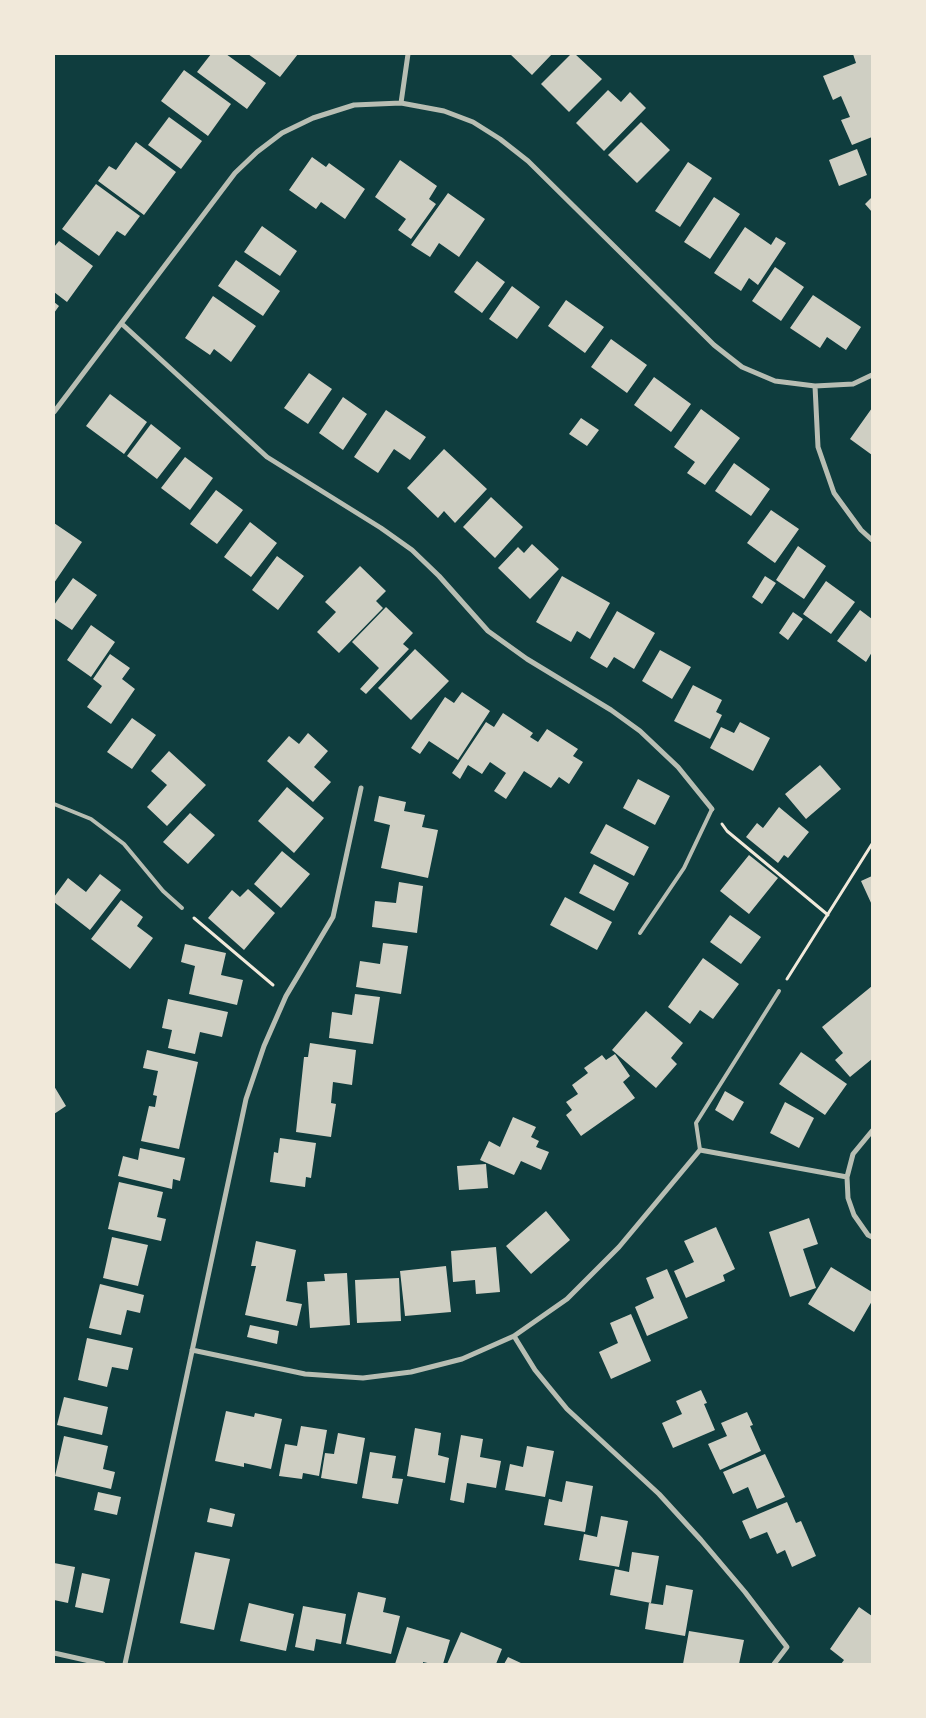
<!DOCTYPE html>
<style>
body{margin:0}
#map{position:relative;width:926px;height:1718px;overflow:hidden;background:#0f3d3e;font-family:"DejaVu Sans",sans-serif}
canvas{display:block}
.frame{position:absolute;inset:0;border:55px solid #f1e9da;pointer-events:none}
</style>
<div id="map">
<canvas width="926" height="1718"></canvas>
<div class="frame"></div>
</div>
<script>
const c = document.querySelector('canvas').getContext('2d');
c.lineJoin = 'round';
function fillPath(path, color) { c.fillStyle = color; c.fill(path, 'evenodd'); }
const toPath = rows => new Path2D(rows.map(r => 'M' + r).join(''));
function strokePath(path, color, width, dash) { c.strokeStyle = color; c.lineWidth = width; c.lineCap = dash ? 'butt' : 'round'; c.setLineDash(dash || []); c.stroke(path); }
fillPath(toPath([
 [211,54,226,54,266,83,247,109,197,72],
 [248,54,298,54,280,77],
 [510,54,552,54,532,75],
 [571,54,575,54,602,79,569,112,541,84],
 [853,54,872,54,872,137,852,145,841,120,850,117,841,96,833,100,823,76,856,63],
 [184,70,231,104,208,136,161,101],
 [608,90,621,102,630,92,646,108,604,151,576,123],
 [169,117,202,141,181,169,148,145],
 [641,122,670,150,637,183,608,155],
 [136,142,176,172,144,215,98,181,109,166,116,170],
 [857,149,867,175,839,186,829,160],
 [312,157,326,167,329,163,365,189,345,219,321,202,316,209,289,190],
 [400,160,437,186,429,199,436,204,411,239,398,230,406,219,375,197],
 [688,162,712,178,680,227,655,211],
 [96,184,140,216,125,236,117,231,99,256,62,229],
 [448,193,485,219,459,257,439,243,430,257,411,245],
 [714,197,740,214,710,259,684,242],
 [872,197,872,212,865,204],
 [262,226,297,251,280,276,244,252],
 [745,227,771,245,776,237,786,243,758,285,749,278,741,291,714,273],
 [59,241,93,266,67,302,54,292,54,247],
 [236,260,280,291,263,316,218,286],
 [477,261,505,282,482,313,454,292],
 [775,267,804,287,781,321,752,301],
 [512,286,540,307,517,339,489,319],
 [813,295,861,327,846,350,827,337,820,348,790,328],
 [213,296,256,326,231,362,214,349,210,355,185,338],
 [566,300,604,327,585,353,548,326],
 [54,302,59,306,54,313],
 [611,339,647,365,627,393,591,367],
 [309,373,332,389,308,424,284,408],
 [654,377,691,404,671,432,634,405],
 [110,394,147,422,124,454,86,426],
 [343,397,367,414,343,450,319,433],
 [872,408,872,455,850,439],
 [701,409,740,438,705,485,687,473,695,462,674,447],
 [386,410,426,437,410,460,394,449,378,473,354,457],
 [581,418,599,430,587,446,569,434],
 [151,424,181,448,157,479,127,456],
 [444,449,487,489,455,523,444,511,438,518,407,488],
 [185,457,213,478,190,510,161,488],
 [734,463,770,489,751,516,715,491],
 [216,490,243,510,217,544,190,524],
 [491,497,523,527,495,558,463,527],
 [771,510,799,529,775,563,747,543],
 [250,522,277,543,251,577,224,557],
 [54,523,82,542,54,583],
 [532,544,559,569,530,599,498,568,518,547,524,553],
 [798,546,826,566,804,599,776,580],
 [277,556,304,576,278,610,252,590],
 [360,566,386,591,376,601,383,608,339,653,317,632,336,612,325,602],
 [562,576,610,603,590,639,577,631,571,642,536,622],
 [765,576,776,583,762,604,752,597],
 [73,578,97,595,72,630,54,618,54,605],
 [826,581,855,602,831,634,803,614],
 [386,607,413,633,403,644,409,649,366,694,360,689,379,668,352,642],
 [860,610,872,619,872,652,866,662,837,641],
 [617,611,655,633,634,669,614,657,607,668,590,658],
 [793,612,803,619,788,640,779,633],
 [91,625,115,642,91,677,67,660],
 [415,649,449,681,411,720,378,688],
 [660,650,691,667,672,699,642,681],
 [110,654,130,668,122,679,135,689,111,724,87,707,102,686,93,679],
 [693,685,722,700,716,712,722,715,710,739,674,721],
 [462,692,490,711,458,760,429,741,420,754,411,748,445,697,454,703],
 [503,713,533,733,530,737,538,742,547,729,578,749,573,756,583,762,569,784,559,777,551,788,524,771,506,799,494,791,506,773,490,762,482,774,468,765,460,779,452,773,486,722,494,727],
 [132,718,156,735,132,769,107,752],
 [740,722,770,738,753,771,710,748,721,727,734,733],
 [308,733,328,751,314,767,331,782,313,802,267,761,289,736,299,744],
 [169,751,206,785,167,826,147,807,167,785,151,771],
 [820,765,841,789,806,819,785,794],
 [638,779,670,796,655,825,623,808],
 [287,787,324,818,294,853,258,821],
 [379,796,406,802,404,811,425,815,422,827,438,830,428,878,381,868,390,825,374,821],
 [779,807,809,832,788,858,784,855,778,863,746,837,757,823,763,828],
 [190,813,215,835,188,864,163,842],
 [606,824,649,847,634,876,590,853],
 [282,851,310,874,281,908,254,884],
 [749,855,778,878,749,914,720,891],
 [594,864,629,883,614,911,579,893],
 [100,874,121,890,90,930,54,902,54,897,68,878,86,892],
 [872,876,872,905,861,881],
 [399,882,423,886,417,933,372,927,375,901,396,903],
 [248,889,275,913,244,950,208,918,232,890,240,897],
 [565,897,612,922,597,950,550,925],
 [121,900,143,917,137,926,153,938,130,969,91,939],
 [730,915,761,937,741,964,710,942],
 [383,943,408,946,401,994,356,987,360,961,380,964],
 [185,944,226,953,221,975,243,980,237,1005,189,994,195,966,181,962],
 [703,958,739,984,713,1019,700,1010,690,1024,668,1007],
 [872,986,872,1059,850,1077,835,1060,843,1053,822,1027],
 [355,994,380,997,373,1044,329,1038,332,1012,352,1015],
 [168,999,228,1012,222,1037,200,1032,195,1054,168,1048,172,1030,162,1028],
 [646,1011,683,1043,671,1058,677,1064,656,1088,612,1050],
 [310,1043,356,1050,352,1085,333,1082,331,1103,336,1104,331,1137,296,1132,304,1057,308,1057],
 [147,1050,198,1062,179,1149,141,1141,149,1106,155,1107,157,1096,153,1095,158,1071,143,1068],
 [801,1052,847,1084,825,1115,779,1084],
 [615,1054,630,1076,623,1082,635,1098,581,1136,566,1115,572,1110,566,1102,578,1094,572,1085,588,1073,584,1068,602,1055,606,1060],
 [54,1086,66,1106,54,1114],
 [725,1091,744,1102,733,1121,715,1110],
 [785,1102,814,1118,799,1148,770,1133],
 [513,1117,536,1127,531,1137,539,1141,536,1147,549,1152,541,1170,521,1161,514,1175,480,1160,489,1141,500,1147],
 [280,1138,316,1143,311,1178,306,1177,305,1187,270,1182,274,1152,278,1153],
 [140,1148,185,1158,180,1181,173,1179,172,1189,118,1176,123,1156,138,1160],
 [486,1164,488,1188,459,1190,457,1166],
 [119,1182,163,1192,157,1217,166,1219,161,1241,108,1229],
 [546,1211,570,1240,531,1274,506,1246],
 [809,1218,818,1244,803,1249,816,1288,790,1297,769,1232],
 [716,1227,735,1269,723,1275,725,1281,686,1298,674,1271,694,1262,684,1241],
 [112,1237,148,1245,138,1286,103,1278],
 [256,1241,296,1250,286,1301,302,1304,297,1326,245,1315,256,1266,251,1266],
 [496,1247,500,1292,476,1294,475,1280,453,1282,451,1251],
 [446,1266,451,1312,405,1316,400,1271],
 [831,1267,872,1292,872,1301,854,1332,808,1304],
 [667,1269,688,1318,647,1336,635,1307,654,1298,646,1278],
 [347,1273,350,1325,310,1328,307,1282,325,1281,324,1274],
 [399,1278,401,1321,357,1323,355,1280],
 [100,1284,144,1295,140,1313,127,1310,121,1335,89,1328],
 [631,1314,651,1361,611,1379,599,1352,618,1343,610,1323],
 [250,1325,279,1331,277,1344,247,1337],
 [87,1338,133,1348,128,1370,112,1367,107,1387,78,1380],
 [701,1390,707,1403,704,1404,715,1430,673,1448,662,1423,682,1414,676,1401],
 [64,1397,108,1407,102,1435,57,1425],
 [226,1411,254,1417,255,1413,282,1419,271,1469,244,1463,244,1467,215,1461],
 [747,1412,753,1425,750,1426,761,1451,720,1470,708,1444,727,1436,721,1423],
 [301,1426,327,1430,319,1476,303,1473,302,1479,279,1476,285,1444,297,1446],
 [415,1428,441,1433,438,1455,449,1458,445,1483,407,1476],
 [338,1433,365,1438,357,1484,321,1478,325,1453,334,1454],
 [461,1435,483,1439,480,1457,501,1461,496,1488,467,1483,464,1503,450,1500],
 [64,1436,108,1446,103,1469,115,1472,111,1489,55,1476],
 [527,1446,554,1451,545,1497,505,1490,510,1464,523,1467],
 [370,1452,396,1456,392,1478,403,1479,398,1504,362,1498],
 [765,1454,785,1497,757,1509,748,1487,733,1494,723,1472],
 [566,1481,593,1486,585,1532,544,1525,549,1499,562,1502],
 [98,1492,121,1497,117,1515,94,1510],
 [787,1502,796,1523,801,1521,816,1556,792,1567,785,1550,777,1554,767,1532,750,1539,742,1521],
 [210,1508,235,1514,232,1527,207,1522],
 [601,1516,628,1521,619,1567,579,1560,584,1534,597,1537],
 [195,1552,230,1559,214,1630,180,1623],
 [632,1552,659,1556,651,1603,610,1595,615,1569,629,1572],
 [54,1563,75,1567,68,1603,54,1600],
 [82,1573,110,1579,103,1613,75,1607],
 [666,1585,693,1590,685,1636,645,1629,649,1603,663,1605],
 [358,1592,386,1598,383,1612,400,1616,391,1654,346,1644],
 [249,1603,294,1614,286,1651,240,1641],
 [303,1606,346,1614,341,1644,316,1639,314,1651,295,1647],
 [859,1607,872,1616,872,1659,871,1661,872,1664,841,1664,844,1660,830,1649],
 [407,1627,450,1640,443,1664,432,1664,423,1662,423,1664,395,1664],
 [689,1631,744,1640,739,1664,683,1664],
 [461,1632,502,1649,496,1664,447,1664],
 [508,1657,523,1664,504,1664]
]), '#cfcfc3');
strokePath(toPath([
 [722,824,727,831,828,915],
 [194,918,273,985],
 [787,979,872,844]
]), '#f1e9da', 3);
strokePath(toPath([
 [54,804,91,819,124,844,163,891,182,908],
 [640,933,684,868,712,809],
 [700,1150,696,1123,779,991]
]), '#b8beb3', 4);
strokePath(toPath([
 [401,103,408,54],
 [122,324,267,457,381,528,412,550,439,576,488,631,527,659,611,710,640,731,678,767,712,809],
 [815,386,818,447,834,493,861,530,872,540],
 [54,412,235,173,257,152,282,133,313,118,354,105,401,103,444,111,473,122,500,139,528,161,714,345,742,367,775,381,815,386,853,384,872,375],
 [872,1131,853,1154,847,1177,848,1198,854,1215,868,1235,872,1237],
 [514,1336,535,1370,567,1409,659,1494,701,1540,745,1592,787,1647,774,1664],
 [192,1350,305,1374,363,1378,411,1372,462,1359,514,1336,567,1299,619,1247,700,1150,847,1177],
 [54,1653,103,1664],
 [125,1664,246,1099,264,1046,286,996,333,917,361,788]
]), '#b8beb3', 5);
</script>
